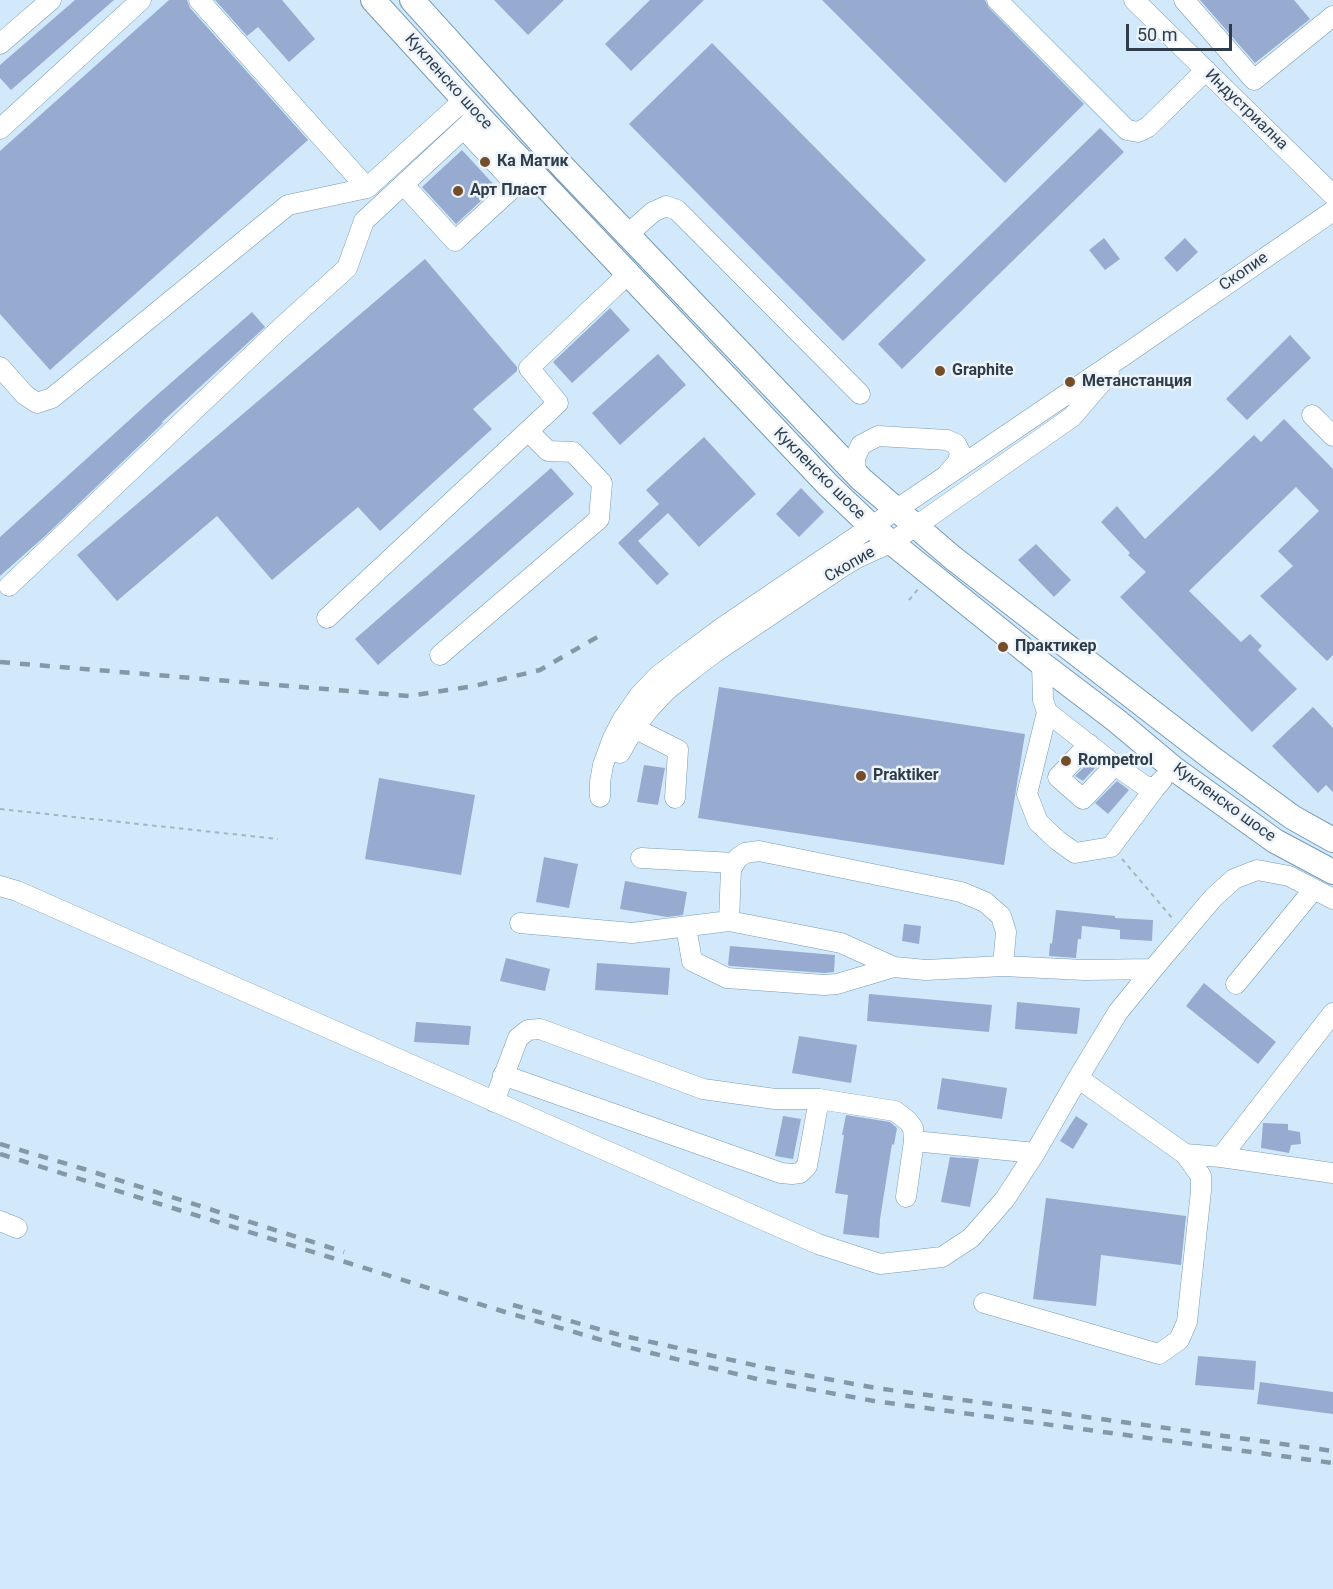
<!DOCTYPE html>
<meta charset="utf-8">
<style>
body{margin:0}
#map{position:relative;width:1333px;height:1589px;overflow:hidden;background:#d2e9fb;font-family:Roboto,sans-serif}
canvas{display:block}
.scale{position:absolute;left:1126px;top:24px;width:106px;height:27px;box-sizing:border-box;border:3px solid #2e3d49;border-top:0;padding-left:8px;font-size:18px;line-height:21px;white-space:nowrap;color:#2e3d49;-webkit-text-stroke:4px #ecf3fa;paint-order:stroke}
</style>
<div id="map">
<canvas width="1333" height="1589"></canvas>
<div class="scale">50 m</div>
</div>
<script>
const c = document.querySelector('canvas').getContext('2d');
c.lineJoin = 'round';
function fillPath(path, color) { c.fillStyle = color; c.fill(path, 'evenodd'); }
const toPath = rows => new Path2D(rows.map(r => 'M' + r).join(''));
function strokePath(path, color, width, dash) { c.strokeStyle = color; c.lineWidth = width; c.lineCap = dash ? 'butt' : 'round'; c.setLineDash(dash || []); c.stroke(path); }
function label(font, color, halo, rows, align = 'center') {
  c.font = font + ' Roboto,sans-serif'; c.lineWidth = 5; c.setLineDash([]); c.textBaseline = 'middle'; c.strokeStyle = halo; c.fillStyle = color; for (const [text, x, y, turn = 0] of rows) {
    c.save(); c.translate(x, y); c.rotate((+turn || 0) * Math.PI / 180); c.textAlign = isNaN(turn) ? turn : align; if (halo) c.strokeText(text, 0, 0); c.fillText(text, 0, 0); c.restore();
  }
}
fillPath(toPath([
 [75,0,114,0,11,90,0,78,0,65],
 [169,0,187,0,190,8,308,140,50,370,0,314,0,151],
 [215,0,282,0,315,39,289,62,258,27,247,36],
 [494,0,564,0,528,35],
 [650,0,704,0,631,71,605,44],
 [822,0,985,0,989,8,1084,104,1005,183],
 [1200,0,1294,0,1310,19,1255,63],
 [712,43,926,260,843,341,629,124],
 [1100,128,1124,152,902,369,878,344],
 [462,150,496,187,456,224,422,187],
 [1104,238,1120,259,1105,270,1089,250],
 [1185,238,1198,252,1177,272,1164,258],
 [425,259,517,367,517,371,473,409,492,429,380,531,358,507,272,580,217,516,117,601,77,555],
 [610,308,630,330,572,383,553,362],
 [252,312,265,327,162,422,163,423,45,536,0,576,0,537,157,395],
 [1290,335,1311,358,1247,420,1226,399],
 [658,354,686,385,620,445,592,413],
 [1284,419,1333,469,1333,655,1327,661,1260,596,1293,566,1278,551,1319,511,1296,487,1189,591,1241,642,1250,634,1262,646,1258,650,1297,689,1252,732,1120,597,1146,572,1128,555,1130,553,1101,522,1117,506,1145,539,1254,435,1261,442],
 [704,437,756,494,699,547,668,513,638,541,669,574,657,585,618,543,659,504,646,490],
 [551,468,574,494,378,665,355,639],
 [801,488,824,512,799,537,776,514],
 [1036,544,1071,580,1054,597,1018,560],
 [719,687,1025,734,1004,865,698,818],
 [1313,707,1333,728,1333,792,1326,785,1318,793,1272,746],
 [1090,761,1092,763,1091,765,1095,768,1083,781,1075,776],
 [644,765,665,768,658,805,637,802],
 [379,778,475,795,461,875,365,859],
 [1117,781,1129,790,1108,814,1095,803],
 [544,857,578,864,569,908,536,902],
 [625,881,687,892,683,915,667,917,620,909],
 [1056,910,1115,916,1115,918,1153,920,1152,941,1120,939,1120,930,1082,926,1081,939,1078,939,1076,958,1049,956,1050,943,1052,944],
 [904,924,921,926,919,944,902,941],
 [730,946,835,955,834,972,824,973,730,966,728,965],
 [506,958,550,969,545,991,500,981],
 [597,963,670,968,668,995,595,990],
 [1204,983,1276,1042,1258,1064,1186,1006],
 [869,994,992,1005,989,1032,867,1021],
 [1017,1002,1080,1008,1077,1034,1015,1029],
 [416,1022,471,1026,469,1045,414,1042],
 [799,1036,857,1045,851,1083,792,1073],
 [942,1078,1007,1088,1002,1119,937,1109],
 [846,1115,890,1122,897,1128,894,1145,892,1144,880,1219,879,1238,843,1234,848,1195,835,1193,844,1135,842,1135],
 [783,1116,801,1119,793,1159,775,1156],
 [1076,1116,1088,1124,1073,1149,1060,1141],
 [1263,1123,1288,1124,1288,1130,1300,1132,1301,1144,1291,1145,1289,1153,1261,1148],
 [950,1157,979,1159,970,1207,941,1202],
 [1046,1198,1186,1216,1181,1265,1101,1255,1096,1306,1033,1299],
 [1198,1356,1256,1361,1254,1390,1195,1385],
 [1260,1382,1333,1392,1333,1414,1257,1404]
]), '#97abd0');
const minor = toPath([
 [199,0,367,188],
 [997,0,1127,130,1138,132,1148,127,1206,70],
 [1134,0,1333,195],
 [1184,0,1254,80,1333,16],
 [0,44,51,0],
 [0,129,141,0],
 [404,185,455,241,516,185,464,129],
 [628,234,653,212,666,206,677,210,860,394],
 [0,367,25,395,37,403,52,398,288,205,367,188,464,100],
 [1312,415,1333,436],
 [856,474,855,458,861,445,878,436,947,440,956,444,960,452,958,462,948,473],
 [9,586,283,326,347,268,364,221,478,115],
 [327,618,558,403,529,368,628,274],
 [440,655,599,519,602,483,573,452,548,451,528,431],
 [1042,664,1043,700,1047,712,1115,765,1145,786,1155,788,1162,780],
 [1047,712,1027,794,1038,822,1057,840,1075,853,1111,847,1155,788],
 [625,721,634,728,678,750,675,798],
 [1089,744,1058,777,1083,799,1115,765],
 [620,753,634,728,650,708,667,690,693,669,714,653,842,567,857,558,890,543,916,526,1072,417,1109,374],
 [600,797,600,782,603,765,613,738,623,719,639,696,658,676,676,662,723,627,1126,354,1333,211],
 [641,858,734,863],
 [0,886,17,891,818,1244,880,1264,942,1257,971,1238,1005,1199,1035,1153,1078,1078,1118,1012,1153,969,1213,898,1234,879,1257,870,1289,876,1333,899],
 [729,921,731,869,738,858,745,853,759,851,961,892,985,902,1001,916,1006,932,1003,966],
 [520,923,632,933,729,921,841,943,894,967,926,970,1003,966,1084,970,1153,969],
 [686,927,692,961,727,978,824,985,837,984,894,967],
 [1236,984,1314,889],
 [503,1075,781,1173,792,1174,800,1173,807,1166,819,1099],
 [494,1102,518,1038,528,1030,540,1029,703,1089,775,1099,819,1099,895,1111,908,1121,913,1128,914,1141,906,1197],
 [914,1141,1035,1153],
 [1185,1154,1221,1157,1333,1173],
 [1221,1157,1333,1013],
 [0,1221,17,1228],
 [984,1303,1159,1354,1179,1340,1187,1322,1201,1191,1201,1176,1185,1154,1078,1078]
]);
const major = toPath([
 [373,0,478,115,828,485,871,526,1042,664,1117,721,1173,768,1275,841,1333,872],
 [412,0,563,167,861,479,953,558,1213,759,1292,817,1333,840]
]);
strokePath(minor, '#779bb7', 21);
strokePath(major, '#779bb7', 26);
strokePath(toPath([
 [909,600,919,588],
 [0,809,278,839],
 [1122,859,1173,919]
]), '#a0b5c5', 2, [4.5, 4.5]);
strokePath(minor, '#fff', 20);
strokePath(major, '#fff', 24);
strokePath(toPath([
 [0,662,409,696,474,686,540,670,599,636],
 [0,1144,84,1169,344,1252],
 [0,1154,505,1312,619,1345,765,1381,874,1401,1333,1463],
 [513,1305,620,1335,767,1368,876,1388,1333,1451]
]), '#8498a7', 4.5, [10, 10]);
for (const [x, y, r, color] of [
 [485,162,6,"#744e2a"],
 [458,191,6,"#744e2a"],
 [940,371,6,"#744e2a"],
 [1070,382,6,"#744e2a"],
 [1003,647,6,"#744e2a"],
 [1066,761,6,"#744e2a"],
 [861,776,6,"#744e2a"]
]) { const dot = new Path2D(); dot.arc(x, y, r, 0, 2 * Math.PI); c.fillStyle = color; c.fill(dot); strokePath(dot, '#ecf3fa', 2); }
label('16px', '#2e3d49', '#ecf3fa', [
 ["Кукленско шосе",448,82,48],
 ["Индустриална",1246,110,44],
 ["Скопие",1244,272,-35],
 ["Кукленско шосе",819,474,45],
 ["Скопие",850,565,-30],
 ["Кукленско шосе",1224,803,36]
]);
label('bold 16px', '#2e3d49', '#ecf3fa', [
 ["Ка Матик",497,162],
 ["Арт Пласт",470,191],
 ["Graphite",952,371],
 ["Метанстанция",1082,382],
 ["Практикер",1015,647],
 ["Rompetrol",1078,761],
 ["Praktiker",873,776]
], 'left');
</script>
